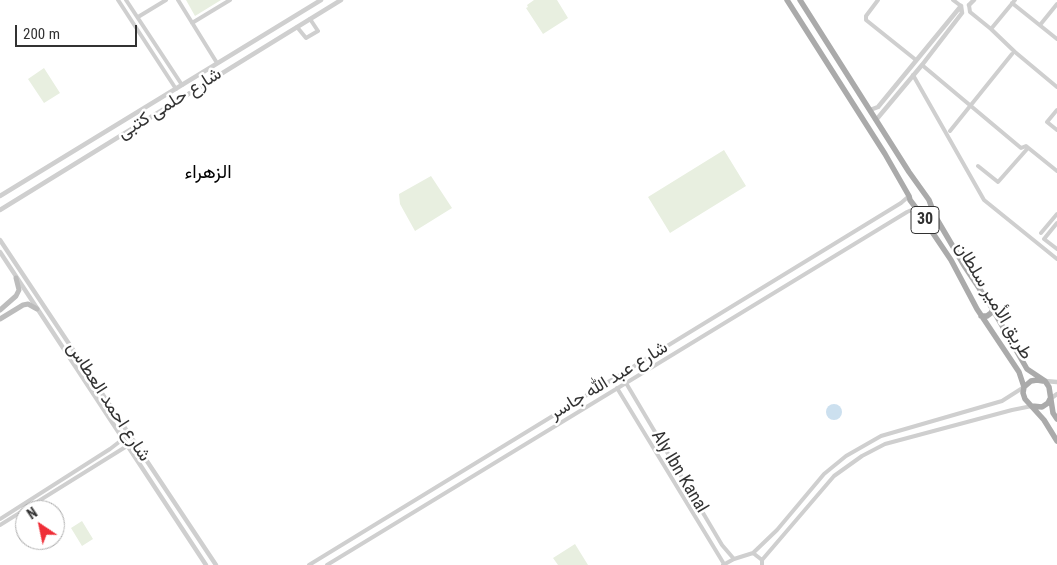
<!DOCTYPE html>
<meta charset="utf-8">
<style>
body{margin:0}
#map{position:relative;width:1057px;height:565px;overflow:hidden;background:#fff;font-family:"Roboto Condensed",sans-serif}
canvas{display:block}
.north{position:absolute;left:15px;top:500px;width:50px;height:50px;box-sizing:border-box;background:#fff;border:1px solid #adadad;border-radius:50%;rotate:326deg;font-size:14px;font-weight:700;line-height:20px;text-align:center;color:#323232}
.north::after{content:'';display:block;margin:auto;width:18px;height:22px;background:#ef2e37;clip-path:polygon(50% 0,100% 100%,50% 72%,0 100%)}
.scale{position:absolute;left:15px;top:25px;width:122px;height:22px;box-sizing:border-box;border:2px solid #323232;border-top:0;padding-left:6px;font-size:15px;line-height:18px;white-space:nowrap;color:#323232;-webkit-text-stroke:4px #fff;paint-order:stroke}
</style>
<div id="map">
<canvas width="1057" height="565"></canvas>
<div class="north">N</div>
<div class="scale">200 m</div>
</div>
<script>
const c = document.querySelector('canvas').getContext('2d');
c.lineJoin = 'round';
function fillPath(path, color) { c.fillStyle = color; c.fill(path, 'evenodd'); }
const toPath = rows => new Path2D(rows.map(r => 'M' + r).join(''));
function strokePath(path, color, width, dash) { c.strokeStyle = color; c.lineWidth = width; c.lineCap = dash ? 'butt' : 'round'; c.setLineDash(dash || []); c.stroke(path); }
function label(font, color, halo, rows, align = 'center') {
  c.font = font + ' "Roboto Condensed",Vazirmatn,sans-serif'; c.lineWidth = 5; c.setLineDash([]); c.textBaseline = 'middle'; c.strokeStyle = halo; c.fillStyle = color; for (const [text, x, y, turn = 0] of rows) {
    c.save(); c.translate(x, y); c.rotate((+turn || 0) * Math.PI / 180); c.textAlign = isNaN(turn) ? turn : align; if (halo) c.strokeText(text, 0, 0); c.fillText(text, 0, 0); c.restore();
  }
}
fillPath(toPath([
 [186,0,221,0,195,16],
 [534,0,557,0,568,18,543,34,526,8,528,7,527,5],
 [44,68,60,93,44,103,28,79],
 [724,150,746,186,670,233,648,197],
 [431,176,452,208,415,231,400,204,399,194],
 [82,521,93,539,82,546,71,528],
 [575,544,588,565,558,565,553,558]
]), '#e8efe0');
fillPath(toPath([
 '826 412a8 8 0 1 1 16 0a8 8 0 1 1-16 0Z'
]), '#cce0ef');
strokePath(toPath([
 [118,0,176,89],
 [126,0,182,85],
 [178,0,217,63],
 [878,0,866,16,866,20,916,60],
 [953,0,961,6],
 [1012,3,1057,39],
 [969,5,970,12,991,29,1015,52,1057,87],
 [138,17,166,0],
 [192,23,230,0],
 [1040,25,1057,4],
 [297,27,306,38,318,31,310,19],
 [991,29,1015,0],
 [922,65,1021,148,1026,146,1057,171],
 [913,75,984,200,1057,259],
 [1057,110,1047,122,1057,130],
 [950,131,1012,54],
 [978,166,998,182,1028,148],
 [1057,223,1044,239,1057,249],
 [1041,233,1057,214],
 [626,383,722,545,734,559],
 [617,388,724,564],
 [0,519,110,449,123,439],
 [0,525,127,446],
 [753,553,777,530,824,474,846,456,881,436,1002,401,1024,387],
 [762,560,834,476,862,456,885,444,1012,410,1032,406],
 [309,565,901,203,909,196],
 [327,565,907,212,916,208],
 [723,565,734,559,753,553,762,560,762,565]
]), '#cfcfcf', 4);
strokePath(toPath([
 [969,5,974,0],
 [870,110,878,107,961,6],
 [876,120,922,65,962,13,961,6],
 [0,196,321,0],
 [0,210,341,0],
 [0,240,216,565],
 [0,252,206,565],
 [1045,381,1057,382],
 [1050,399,1057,394]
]), '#cfcfcf', 4.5);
strokePath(toPath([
 [0,310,16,296,19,290,16,278],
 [0,319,23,305,28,304,37,309]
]), '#bcbcbc', 5);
strokePath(toPath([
 [787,0,885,154,909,196,910,200,916,208,951,260,977,309,1019,372,1024,387,1023,393,1025,399,1044,420,1057,441],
 [800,0,909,172,929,200,935,216,965,267,989,303,1027,369,1045,381,1049,387,1053,413,1057,419],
 [981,316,987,316,991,313,993,309],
 [1024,387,1031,381,1037,380,1043,381],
 [1032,406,1042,407,1048,403,1050,399]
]), '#aaa', 5.5);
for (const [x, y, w] of [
 [925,220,28]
]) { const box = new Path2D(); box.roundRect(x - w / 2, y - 13.5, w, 27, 4); c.fillStyle = '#fff'; c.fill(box); strokePath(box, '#323232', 1); }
label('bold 16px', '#323232', null, [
 ["30",925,220]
]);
label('18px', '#323232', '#fff', [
 ["شارع حلمى كتبى",170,104,-32],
 ["طريق الأمير سلطان",993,301,59],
 ["شارع عبد الله جاسر",609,381,-31],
 ["شارع احمد العطاس",108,402,57],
 ["Aly Ibn Kanal",679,472,59]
]);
label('19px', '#000', '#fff', [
 ["الزهراء",208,173]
]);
</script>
